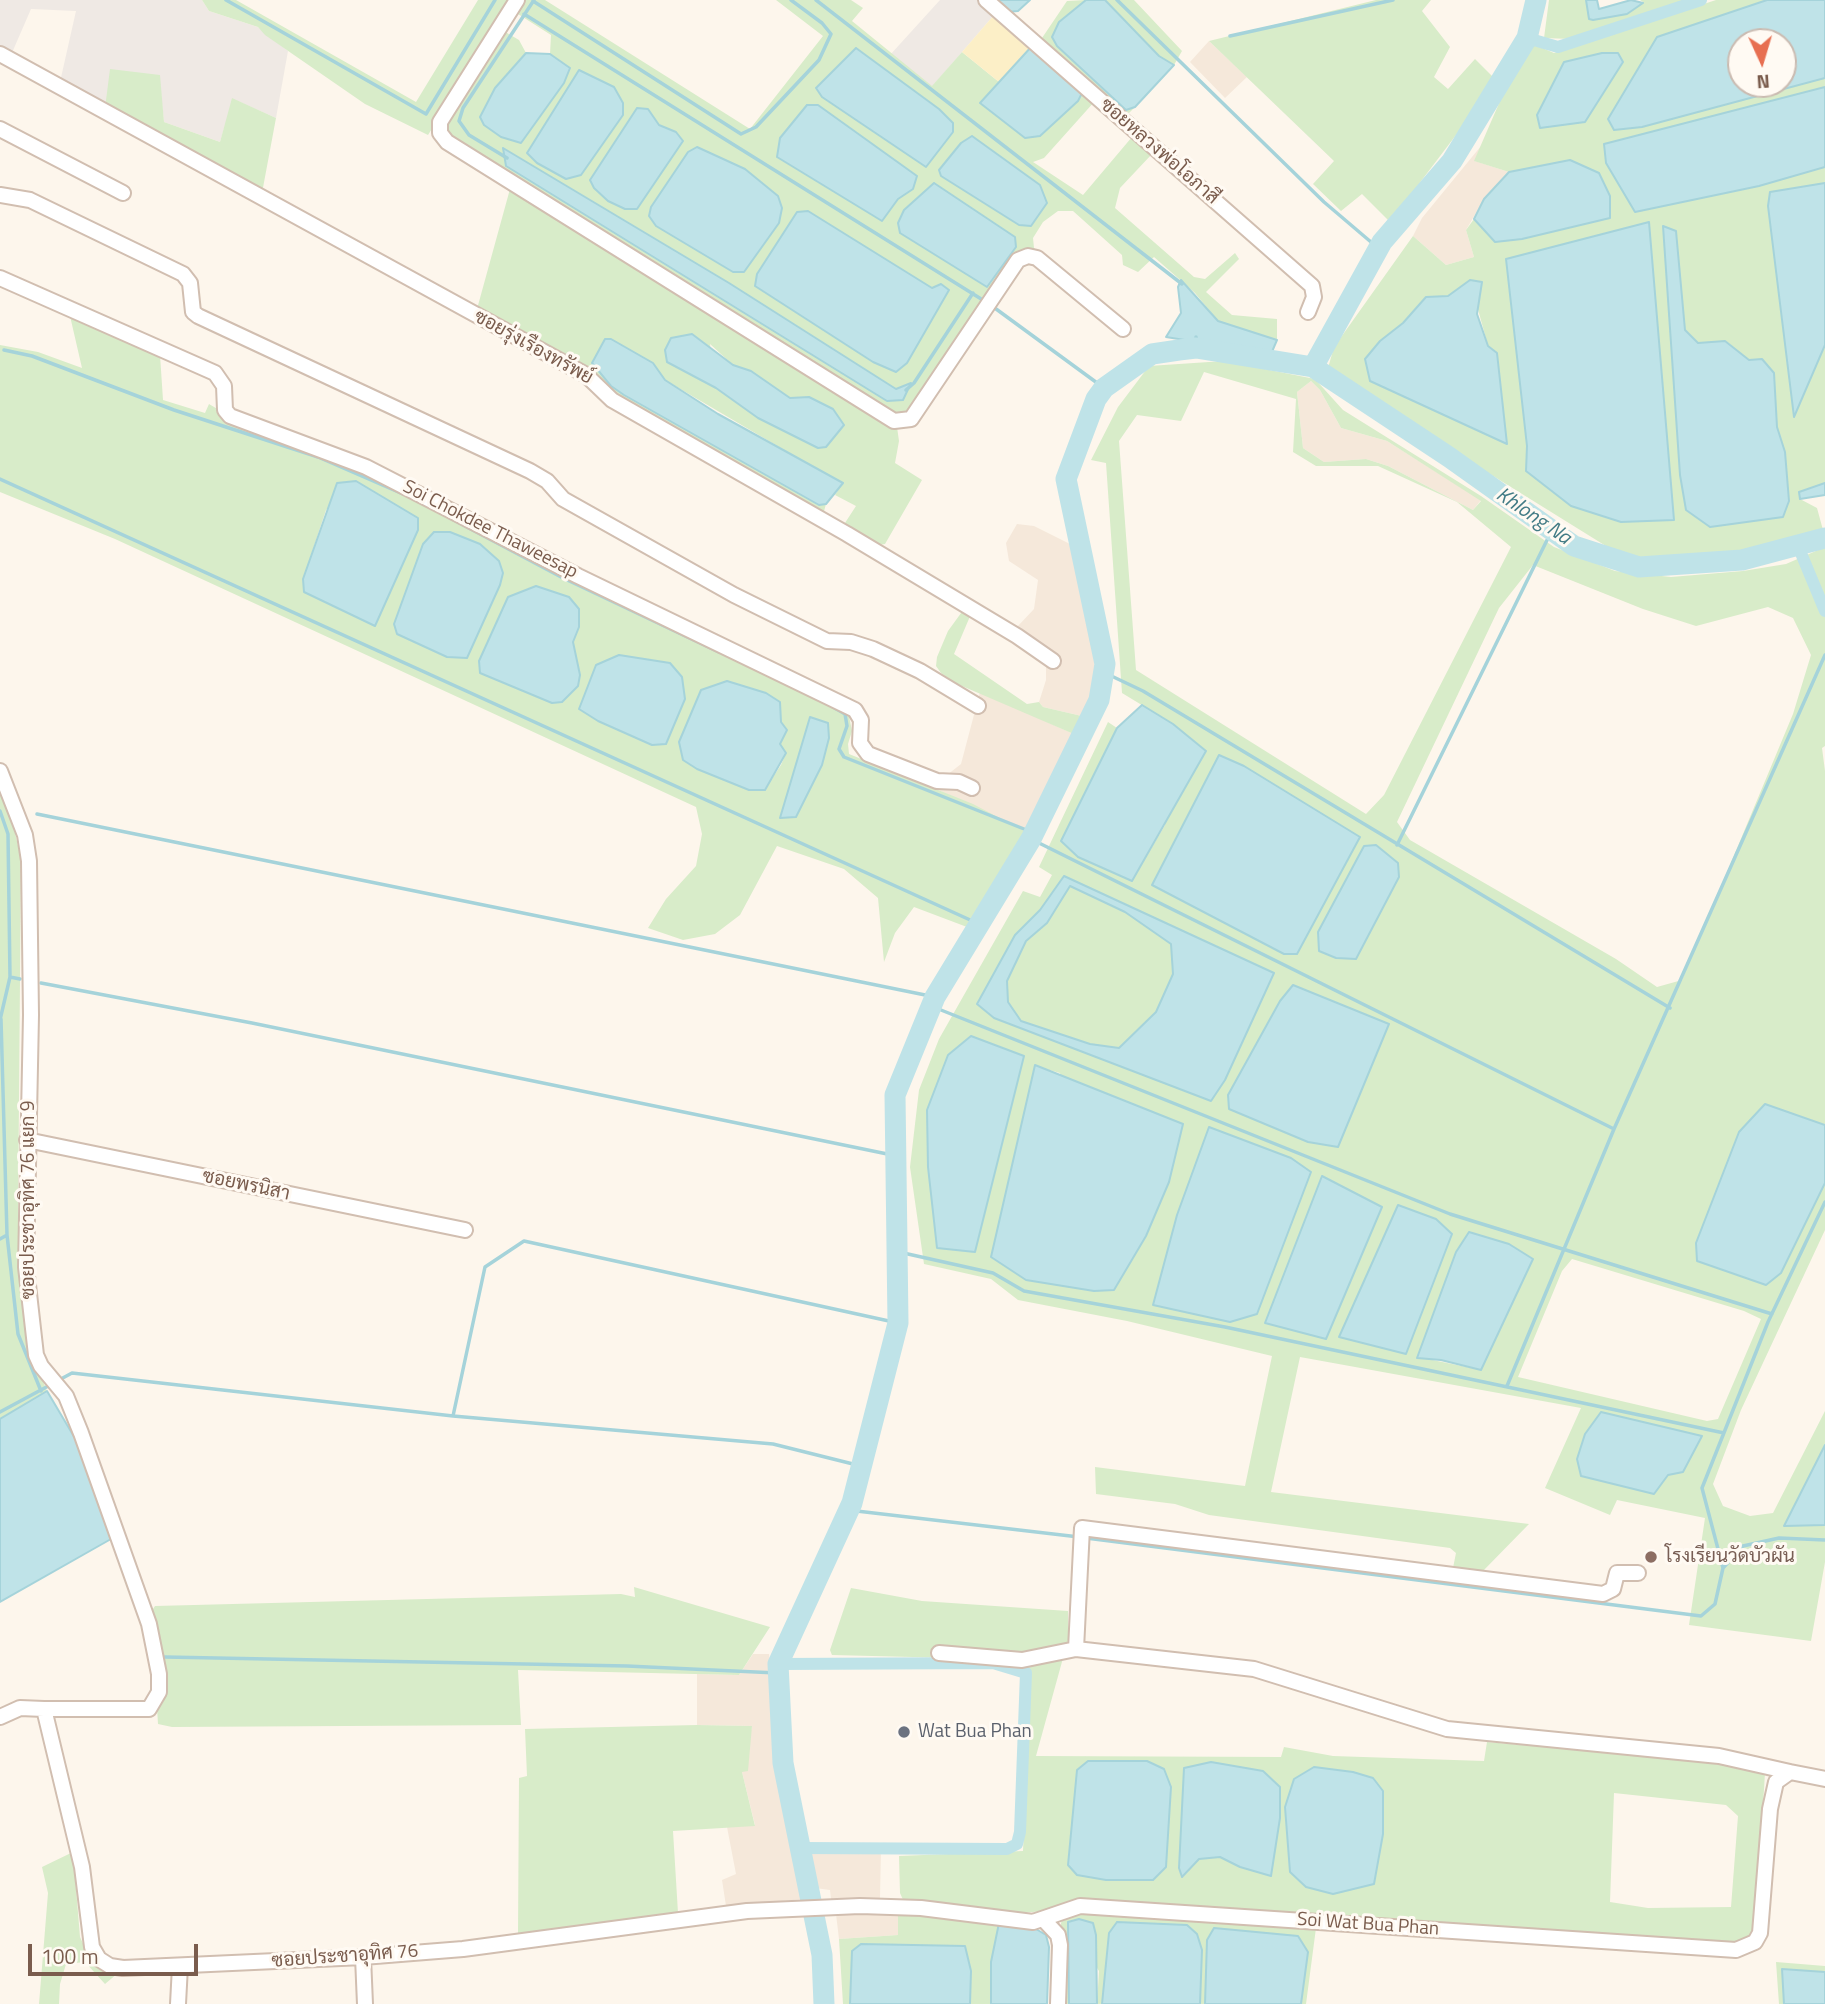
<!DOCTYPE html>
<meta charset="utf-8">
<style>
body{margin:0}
#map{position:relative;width:1825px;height:2004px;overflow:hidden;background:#fdf6ec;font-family:"Titillium Web",sans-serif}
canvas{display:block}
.north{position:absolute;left:1727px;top:28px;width:70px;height:70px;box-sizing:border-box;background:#fffaf3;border:2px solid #cabbb1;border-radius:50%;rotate:176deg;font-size:19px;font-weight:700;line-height:28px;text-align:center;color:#7a5c4d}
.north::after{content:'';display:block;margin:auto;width:24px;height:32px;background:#e76f51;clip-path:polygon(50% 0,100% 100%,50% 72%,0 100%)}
.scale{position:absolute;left:28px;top:1944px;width:170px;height:32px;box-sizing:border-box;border:4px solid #7a5c4d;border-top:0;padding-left:9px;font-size:21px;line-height:24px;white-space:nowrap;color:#7a5c4d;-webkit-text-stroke:5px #fffaf3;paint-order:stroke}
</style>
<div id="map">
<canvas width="1825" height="2004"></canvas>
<div class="north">N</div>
<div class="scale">100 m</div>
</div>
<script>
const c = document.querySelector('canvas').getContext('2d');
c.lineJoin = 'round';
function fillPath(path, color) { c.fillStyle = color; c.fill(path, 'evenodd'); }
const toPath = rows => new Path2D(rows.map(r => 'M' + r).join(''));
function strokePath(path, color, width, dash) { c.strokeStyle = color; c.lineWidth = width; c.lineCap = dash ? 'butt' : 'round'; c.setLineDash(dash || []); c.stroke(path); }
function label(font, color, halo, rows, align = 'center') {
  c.font = font + ' "Titillium Web",Sarabun,sans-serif'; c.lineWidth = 6; c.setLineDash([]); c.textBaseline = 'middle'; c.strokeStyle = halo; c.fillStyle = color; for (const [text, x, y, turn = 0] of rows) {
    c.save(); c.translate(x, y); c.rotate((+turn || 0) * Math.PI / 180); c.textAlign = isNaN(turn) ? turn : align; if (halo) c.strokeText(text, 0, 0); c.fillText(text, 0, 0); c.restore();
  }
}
fillPath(toPath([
 [1209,41,1247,77,1225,98,1190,62],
 [1481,146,1475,161,1509,172,1484,199,1466,230,1474,257,1446,265,1413,236,1422,218],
 [1311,381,1320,390,1341,428,1387,441,1481,500,1473,510,1388,466,1366,459,1324,462,1303,448,1297,392],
 [1017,524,1034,526,1072,545,1097,676,1094,699,1086,717,1043,707,1039,702,1046,680,1046,666,1013,637,1017,627,1034,609,1038,580,1009,561,1006,543],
 [980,692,1076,735,1030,834,926,784,947,775,961,764],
 [753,1654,769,1654,787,1817,804,1899,726,1906,722,1880,736,1874,727,1827,755,1825,742,1772,752,1726,697,1725,697,1674,739,1675],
 [806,1846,881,1847,880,1898,831,1899,830,1890,815,1888],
 [898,1909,898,1935,839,1939,836,1914]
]), '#f5e8da');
fillPath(toPath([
 [0,0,202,0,209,11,258,27,288,51,276,118,233,99,220,142,164,122,159,75,105,108,60,82,76,11,31,9,11,55,0,49],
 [940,0,977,0,994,15,932,87,890,55]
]), '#efe9e4');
fillPath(toPath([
 [202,0,236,0,416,102,478,0,513,0,428,135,365,104,265,35,258,27,209,11],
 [524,0,545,0,750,129,823,36,776,0,851,0,863,8,852,21,932,86,962,52,999,82,981,103,1083,91,1095,101,1044,158,1033,162,1083,195,1132,137,1152,154,1120,188,1115,208,1194,277,1205,279,1235,253,1239,259,1206,292,1232,315,1277,319,1277,340,1218,321,1195,293,1154,257,1138,272,1123,265,1122,255,1073,211,1058,211,1043,222,1033,238,1034,248,1088,292,1033,264,1022,267,907,414,898,417,449,140,444,122,502,30,519,40,526,53,495,88,570,68,550,54,551,35,518,14],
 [817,88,953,132,926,167,822,97],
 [818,105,917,176,913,189,898,199,882,221],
 [503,149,729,283,897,390,910,384,903,400,887,401,506,166],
 [941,284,873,362,932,288],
 [1086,0,1059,22,1052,37,1057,46,1126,110,1135,107,1125,117,1044,45,1042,38,1067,1],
 [1105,0,1134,0,1182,51,1174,65,1159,56],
 [1376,0,1431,0,1422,11,1450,47,1434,77,1448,89,1475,59,1497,81,1390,222,1362,194,1341,211,1313,184,1334,161,1209,41],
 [1549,0,1586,0,1589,18,1643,2,1640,0,1689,0,1571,39,1544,38],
 [1716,0,1767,0,1657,37,1608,119,1642,127,1825,78,1825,87,1604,144,1635,212,1759,186,1825,167,1825,183,1771,192,1794,416,1825,345,1825,483,1799,492,1800,499,1817,508,1823,530,1739,553,1670,559,1622,556,1448,448,1328,368,1334,347,1413,236,1446,265,1474,257,1466,230,1474,219,1495,242,1522,239,1610,218,1599,173,1570,160,1509,172,1474,161,1520,55,1533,44,1554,53],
 [1649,223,1672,510,1674,519,1526,471,1527,446],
 [1664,226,1676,231,1685,330,1697,343,1726,341,1749,360,1774,373,1777,427,1785,452,1789,501,1783,517,1686,510,1680,475],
 [1470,280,1488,346,1380,341,1403,323,1426,297,1448,296],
 [110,69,160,75,164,122,220,142,232,98,276,118,262,193,105,108],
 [510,189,897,427,899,441,895,463,922,480,885,544,872,546,843,526,856,506,835,495,842,484,665,380,653,363,611,339,605,339,592,363,611,386,624,395,819,505,826,504,823,515,669,430,477,309],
 [710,344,733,365,751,371,790,398,809,397,843,425,826,447,818,448,758,418,716,388],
 [70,316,160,355,163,400,205,413,209,404,246,426,403,490,848,711,852,731,848,744,849,754,973,804,1030,834,967,927,914,907,895,933,884,962,878,898,844,869,777,846,740,915,715,934,683,940,648,928,666,899,696,866,702,834,696,807,115,539,0,492,0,345,38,352,82,368],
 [356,481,418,518,418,530,375,626,305,592,303,579,326,510],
 [536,587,569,597,579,627,573,642,580,675,496,624,508,597],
 [787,730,780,744,786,753,781,765,765,789,749,790,697,769],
 [1224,361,1315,379,1343,410,1481,496,1554,547,1615,571,1671,577,1743,571,1786,564,1825,547,1825,746,1822,748,1825,771,1825,1125,1765,1105,1740,1274,1766,1285,1781,1273,1825,1183,1825,1230,1741,1410,1713,1484,1723,1506,1750,1516,1773,1513,1825,1411,1825,1445,1784,1526,1825,1525,1825,1562,1811,1641,1689,1625,1705,1518,1617,1500,1610,1515,1545,1488,1581,1408,1300,1357,1271,1492,1529,1524,1482,1572,1453,1568,1456,1553,1450,1548,1209,1515,1175,1504,1096,1494,1095,1467,1245,1486,1272,1356,1127,1321,1018,1300,991,1279,924,1264,910,1167,919,1090,939,1039,1023,891,1040,897,1052,875,1039,867,1108,722,1117,728,1061,841,1132,881,1165,825,1173,724,1122,693,1106,463,1091,460,1118,407,1149,366],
 [1204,372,1296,399,1293,452,1316,466,1378,466,1457,502,1511,547,1384,795,1366,814,1136,670,1119,441,1137,415,1181,421],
 [1311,381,1320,390,1341,428,1387,441,1481,501,1473,510,1388,466,1366,459,1324,462,1303,448,1297,392],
 [1533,565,1643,609,1696,626,1768,607,1793,618,1811,655,1793,714,1682,980,1657,987,1616,959,1410,840,1397,822,1499,608],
 [1244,766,1360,837,1337,877],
 [1064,876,1273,973,1225,1080,1210,1101,994,1018,977,1004,1015,935,1040,910],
 [1280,1001,1389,1024,1338,1147,1229,1109,1228,1095],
 [1035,1066,1060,1073,1114,1290,1093,1291,1026,1280],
 [1209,1127,1291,1158,1311,1172],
 [1322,1177,1325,1339,1266,1323],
 [1398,1205,1406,1354,1339,1337],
 [1469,1232,1481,1370,1418,1357,1456,1252],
 [1572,1259,1744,1311,1761,1319,1718,1419,1707,1421,1518,1377,1562,1271],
 [1701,1436,1683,1472,1668,1475],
 [964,609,971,614,954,654,1027,704,1039,702,1043,707,1086,717,1076,735,955,683,941,673,936,666,937,657,948,631],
 [0,791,13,824,21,859,18,1220,21,1294,26,1340,47,1391,0,1420],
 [1070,886,1125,912,1171,944,1173,974,1156,1012,1119,1048,1090,1044,1021,1021,1008,1002,1007,981,1026,941,1047,923],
 [634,1587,770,1627,739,1675,518,1670,521,1725,172,1727,158,1724,157,1708,164,1676,164,1662,151,1612,155,1606,621,1594,635,1597],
 [851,1588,922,1601,1068,1611,1068,1640,1036,1756,1281,1757,1284,1747,1333,1756,1484,1761,1487,1742,1688,1759,1765,1773,1755,1934,1739,1942,1717,1944,1047,1911,1017,1913,904,1902,900,1893,899,1856,1023,1851,1031,1671,1020,1674,1013,1665,953,1658,832,1655,830,1650],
 [1088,1761,1147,1761,1106,1880,1077,1875,1068,1865,1077,1770],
 [1373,1778,1383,1791,1383,1834,1290,1872,1289,1847],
 [1614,1793,1726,1805,1738,1816,1731,1907,1648,1908,1610,1902],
 [1181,1818,1271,1875,1240,1867,1220,1857,1199,1859,1183,1877],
 [697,1725,752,1726,748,1771,742,1772,755,1826,673,1831,678,1913,518,1934,519,1778,527,1776,525,1729],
 [73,1852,80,1937,88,1954,118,1973,105,1984,85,1962,66,1964,60,1984,59,2004,39,2004,48,1893,42,1867],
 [898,1909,999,1923,991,1962,991,2004,970,2004,971,1971,965,1946,861,1944,852,1951,850,2004,843,2004,839,1939,898,1935],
 [1077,1911,1316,1928,1306,2004,1301,2004,1308,1952,1207,1940,1205,2004,1200,2004,1202,1950,1109,1933,1102,2004,1097,2004,1099,1971,1068,1922,1069,2004,1062,2004,1061,1923,1064,1915],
 [1776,1962,1825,1966,1825,1972,1783,1969,1784,2004,1779,2004]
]), '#d8ecc9');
fillPath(toPath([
 [994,15,1032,46,999,82,962,52]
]), '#fcefc7');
const water = toPath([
 [992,0,1030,0,1018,11,1007,12,992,0],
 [1086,0,1105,0,1159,56,1174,65,1135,107,1126,110,1057,46,1052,37,1059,22,1086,0],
 [1586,0,1597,0,1599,9,1631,0,1643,3,1627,14,1593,20,1589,19,1586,0],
 [1767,0,1825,0,1825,78,1642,127,1614,130,1608,119,1657,37,1767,0],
 [1741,42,1783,42,1783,84,1741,84,1741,42],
 [1032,46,1083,91,1078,101,1040,136,1025,138,980,103,1032,46],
 [856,48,939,109,953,123,953,132,926,167,822,97,816,88,856,48],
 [526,53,550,54,570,68,564,83,521,143,501,137,484,125,480,117,495,88,526,53],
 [1602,53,1618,53,1623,62,1585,122,1540,128,1537,115,1564,62,1602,53],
 [579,70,614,87,623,103,623,115,581,175,566,179,537,163,527,153,579,70],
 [1825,87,1825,167,1759,186,1635,212,1606,163,1604,144,1825,87],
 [807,105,818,105,917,176,913,189,898,199,882,221,777,157,780,138,807,105],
 [637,108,648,109,659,125,676,132,683,141,637,209,625,209,608,201,594,188,590,180,637,108],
 [972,136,1040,185,1047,203,1031,226,1019,225,941,176,939,170,961,143,972,136],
 [697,147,745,169,778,196,782,208,779,223,744,272,733,272,656,226,649,216,651,207,688,152,697,147],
 [503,148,729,283,896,389,911,383,903,400,887,401,506,166,503,148],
 [1570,160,1599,173,1610,196,1610,218,1522,239,1495,242,1474,219,1484,199,1509,172,1570,160],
 [934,183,1015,237,1016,247,987,287,900,233,898,223,904,210,934,183],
 [1825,183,1825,345,1794,417,1768,206,1770,192,1825,183],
 [808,211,932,288,941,284,949,290,907,363,896,372,873,362,755,286,757,274,797,212,808,211],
 [1649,222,1674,520,1621,522,1571,506,1526,471,1527,446,1506,259,1649,222],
 [1663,226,1676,231,1685,330,1698,343,1725,341,1749,360,1762,359,1774,373,1777,427,1785,452,1789,501,1783,517,1710,527,1686,510,1680,475,1663,226],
 [1181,280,1218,321,1277,340,1271,354,1166,337,1181,313,1178,287,1181,280],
 [1470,280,1482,282,1477,314,1488,346,1497,353,1507,444,1370,381,1365,359,1380,341,1403,323,1426,297,1448,296,1470,280],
 [692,334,733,365,751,371,790,398,809,397,833,409,844,425,826,447,818,448,758,418,716,388,667,362,665,350,671,338,692,334],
 [605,339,611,339,653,363,665,380,718,414,843,483,826,504,819,505,624,395,611,386,592,363,605,339],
 [356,481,418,518,418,530,375,626,304,592,303,579,337,483,356,481],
 [1825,483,1825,495,1800,499,1799,492,1825,483],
 [434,532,450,532,480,544,499,561,503,573,500,585,467,658,447,657,397,634,394,624,423,544,434,532],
 [536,586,569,597,579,609,579,627,573,642,580,675,578,686,562,702,552,703,480,673,479,661,508,597,536,586],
 [619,655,670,663,682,677,685,699,666,744,652,745,598,721,579,709,596,665,619,655],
 [727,681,766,693,780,702,781,722,787,730,780,744,786,753,765,790,749,790,697,769,683,760,679,742,701,690,727,681],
 [1142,705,1173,724,1206,751,1132,881,1078,857,1061,841,1117,728,1142,705],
 [810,717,828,723,829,738,822,765,796,817,780,818,810,717],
 [1219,755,1244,766,1360,837,1297,954,1284,954,1152,885,1219,755],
 [1376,845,1398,863,1399,877,1356,959,1336,958,1319,951,1318,932,1364,846,1376,845],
 [1064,876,1274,973,1225,1080,1211,1101,994,1018,977,1004,1015,935,1040,910,1064,876],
 [1070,886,1125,912,1171,944,1173,974,1156,1012,1119,1048,1090,1044,1021,1021,1008,1002,1007,981,1026,941,1047,923,1070,886],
 [1293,985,1389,1024,1338,1147,1308,1142,1229,1109,1228,1095,1280,1001,1293,985],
 [971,1036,1024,1056,975,1252,937,1248,928,1167,927,1110,948,1055,971,1036],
 [1035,1065,1183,1124,1169,1182,1146,1236,1114,1290,1094,1291,1026,1280,991,1257,1035,1065],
 [1765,1104,1825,1125,1825,1183,1781,1273,1766,1285,1697,1261,1696,1243,1739,1132,1765,1104],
 [1209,1127,1291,1158,1311,1172,1257,1314,1230,1322,1153,1305,1177,1215,1209,1127],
 [1322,1176,1382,1207,1326,1339,1265,1323,1322,1176],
 [1398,1205,1436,1219,1452,1234,1406,1354,1339,1337,1398,1205],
 [1469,1232,1509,1244,1533,1259,1481,1370,1441,1360,1417,1358,1456,1252,1469,1232],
 [47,1391,76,1440,111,1539,0,1602,0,1419,47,1391],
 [1601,1412,1702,1436,1683,1472,1668,1475,1654,1494,1581,1476,1577,1459,1585,1434,1601,1412],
 [1825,1445,1825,1525,1784,1526,1825,1445],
 [1088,1761,1147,1761,1164,1769,1171,1787,1166,1867,1153,1880,1106,1880,1077,1875,1068,1865,1077,1770,1088,1761],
 [1211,1762,1263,1771,1280,1787,1280,1818,1271,1876,1240,1867,1220,1857,1199,1859,1182,1877,1179,1868,1184,1768,1211,1762],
 [1314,1767,1353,1772,1373,1778,1383,1791,1383,1834,1374,1884,1333,1894,1306,1887,1290,1872,1285,1807,1294,1779,1314,1767],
 [1079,1919,1093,1923,1096,1935,1097,2004,1069,2004,1068,1922,1079,1919],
 [1117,1922,1187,1925,1197,1934,1202,1950,1200,2004,1102,2004,1109,1933,1117,1922],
 [999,1923,1036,1929,1046,1935,1049,1947,1047,2004,991,2004,991,1962,999,1923],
 [1214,1928,1298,1936,1308,1952,1301,2004,1205,2004,1207,1940,1214,1928],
 [861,1944,965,1946,971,1971,970,2004,850,2004,852,1951,861,1944],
 [1782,1969,1825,1972,1825,2004,1784,2004,1782,1969]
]);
fillPath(water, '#bfe3e8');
strokePath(water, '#a5d3da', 2);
strokePath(toPath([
 [226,0,426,114,495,0],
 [816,0,1182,284],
 [1117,0,1324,202,1378,248],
 [533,1,741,134,756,127,819,60,831,34,822,23,791,0],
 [524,14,986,302],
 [1230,36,1393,0],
 [507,158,469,135,459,121,463,108,534,0],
 [992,306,1104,388],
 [1196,348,1196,337],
 [4,350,32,356,174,410,318,457,403,494],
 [906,390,914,383,973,293],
 [0,479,979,924],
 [450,518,563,578,719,652],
 [1103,672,1143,691,1670,1008],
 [833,707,845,714,847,726,839,749,844,757,1034,833],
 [0,811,8,834,10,977],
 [37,814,935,997],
 [1031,839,1614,1129],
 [1397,845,1552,530],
 [41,983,252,1023,897,1156],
 [931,1006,1450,1214,1772,1314],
 [1,1019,7,1235,18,1334,41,1391],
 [0,1020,10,977,20,979],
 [0,1239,7,1235],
 [899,1252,993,1273,1024,1291,1225,1327,1724,1433],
 [59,1380,72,1373,453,1416,773,1444,861,1466],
 [1507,1386,1614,1129,1825,655],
 [0,1412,52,1384],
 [453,1416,485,1267,524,1241,898,1323],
 [848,1510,1079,1537],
 [1086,1538,1701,1616,1715,1604,1723,1568,1702,1488,1768,1322,1825,1202],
 [1723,1568,1743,1546,1779,1538,1825,1540],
 [165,1657,627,1666,777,1673]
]), '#a5d3da', 3.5);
strokePath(toPath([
 [1527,38,1558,47,1701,0],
 [1798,546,1825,611],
 [778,1664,993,1663,1026,1673,1020,1832,1017,1844,1007,1849,799,1848]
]), '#bfe3e8', 12);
strokePath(toPath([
 [1313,367,1382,242,1452,161,1527,38,1536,0],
 [824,2004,822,1955,783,1763,778,1664,852,1503,898,1323,895,1095,935,997,1031,839,1099,700,1105,664,1066,479,1096,399,1104,388,1152,354,1179,350,1196,348,1313,367,1449,457,1574,546,1639,567,1742,560,1825,538]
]), '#bfe3e8', 21);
const minor = toPath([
 [517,0,440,122,440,133,447,142,894,421,911,419,1018,260,1028,256,1037,258,1123,329],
 [986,0,1312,286,1314,297,1308,312],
 [0,54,586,375,612,400,847,534,1017,636,1053,661],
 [0,129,123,193],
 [0,195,30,200,183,274,190,283,193,312,198,316,530,471,547,481,563,499,734,595,827,641,851,642,873,649,920,671,978,706],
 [0,278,215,373,224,386,225,410,230,416,366,467,578,576,855,710,861,720,860,743,868,754,937,781,959,782,972,788],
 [0,771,25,835,29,861,31,1015,26,1267,36,1355,41,1366,66,1396,81,1433,149,1624,159,1674,159,1692,149,1709,44,1709],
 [27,1140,465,1230],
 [1076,1649,1082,1528,1603,1594,1613,1589,1617,1573,1638,1573],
 [939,1653,1022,1660,1076,1649,1254,1669,1447,1729,1719,1756,1790,1772],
 [0,1717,20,1708,44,1709,82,1867,92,1947,99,1959,110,1966,123,1968,363,1957,463,1949,747,1911,860,1906,921,1908,1033,1922,1080,1906,1736,1950,1755,1942,1760,1933,1770,1809,1776,1782,1790,1772,1825,1779],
 [1043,1919,1058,1935,1060,1945,1058,2004],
 [363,1957,365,2004],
 [178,2004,180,1966]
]);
strokePath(minor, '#d1beb0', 18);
strokePath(minor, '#fff', 14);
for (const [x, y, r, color] of [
 [1651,1557,7,"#8d6e63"],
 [904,1732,7,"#6b7280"]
]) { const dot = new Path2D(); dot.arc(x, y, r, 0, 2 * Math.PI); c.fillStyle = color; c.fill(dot); strokePath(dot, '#fffaf3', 2.5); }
label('19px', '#7a5c4d', '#fffaf3', [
 ["ซอยหลวงพ่อโอภาสี",1159,152,41],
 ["ซอยรุ่งเรืองทรัพย์",533,348,29],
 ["Soi Chokdee Thaweesap",490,530,27],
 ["ซอยพรนิสา",246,1186,12],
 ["ซอยประชาอุทิศ 76 แยก 9",29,1200,-90],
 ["Soi Wat Bua Phan",1368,1925,4],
 ["ซอยประชาอุทิศ 76",345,1957,-4]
]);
label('19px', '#785e54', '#fffaf3', [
 ["โรงเรียนวัดบัวผัน",1665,1557]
], 'left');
label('19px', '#5b616d', '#fffaf3', [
 ["Wat Bua Phan",918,1732]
], 'left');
label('italic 21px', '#437c86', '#fffaf3', [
 ["Khlong Na",1533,517,34]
]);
</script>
